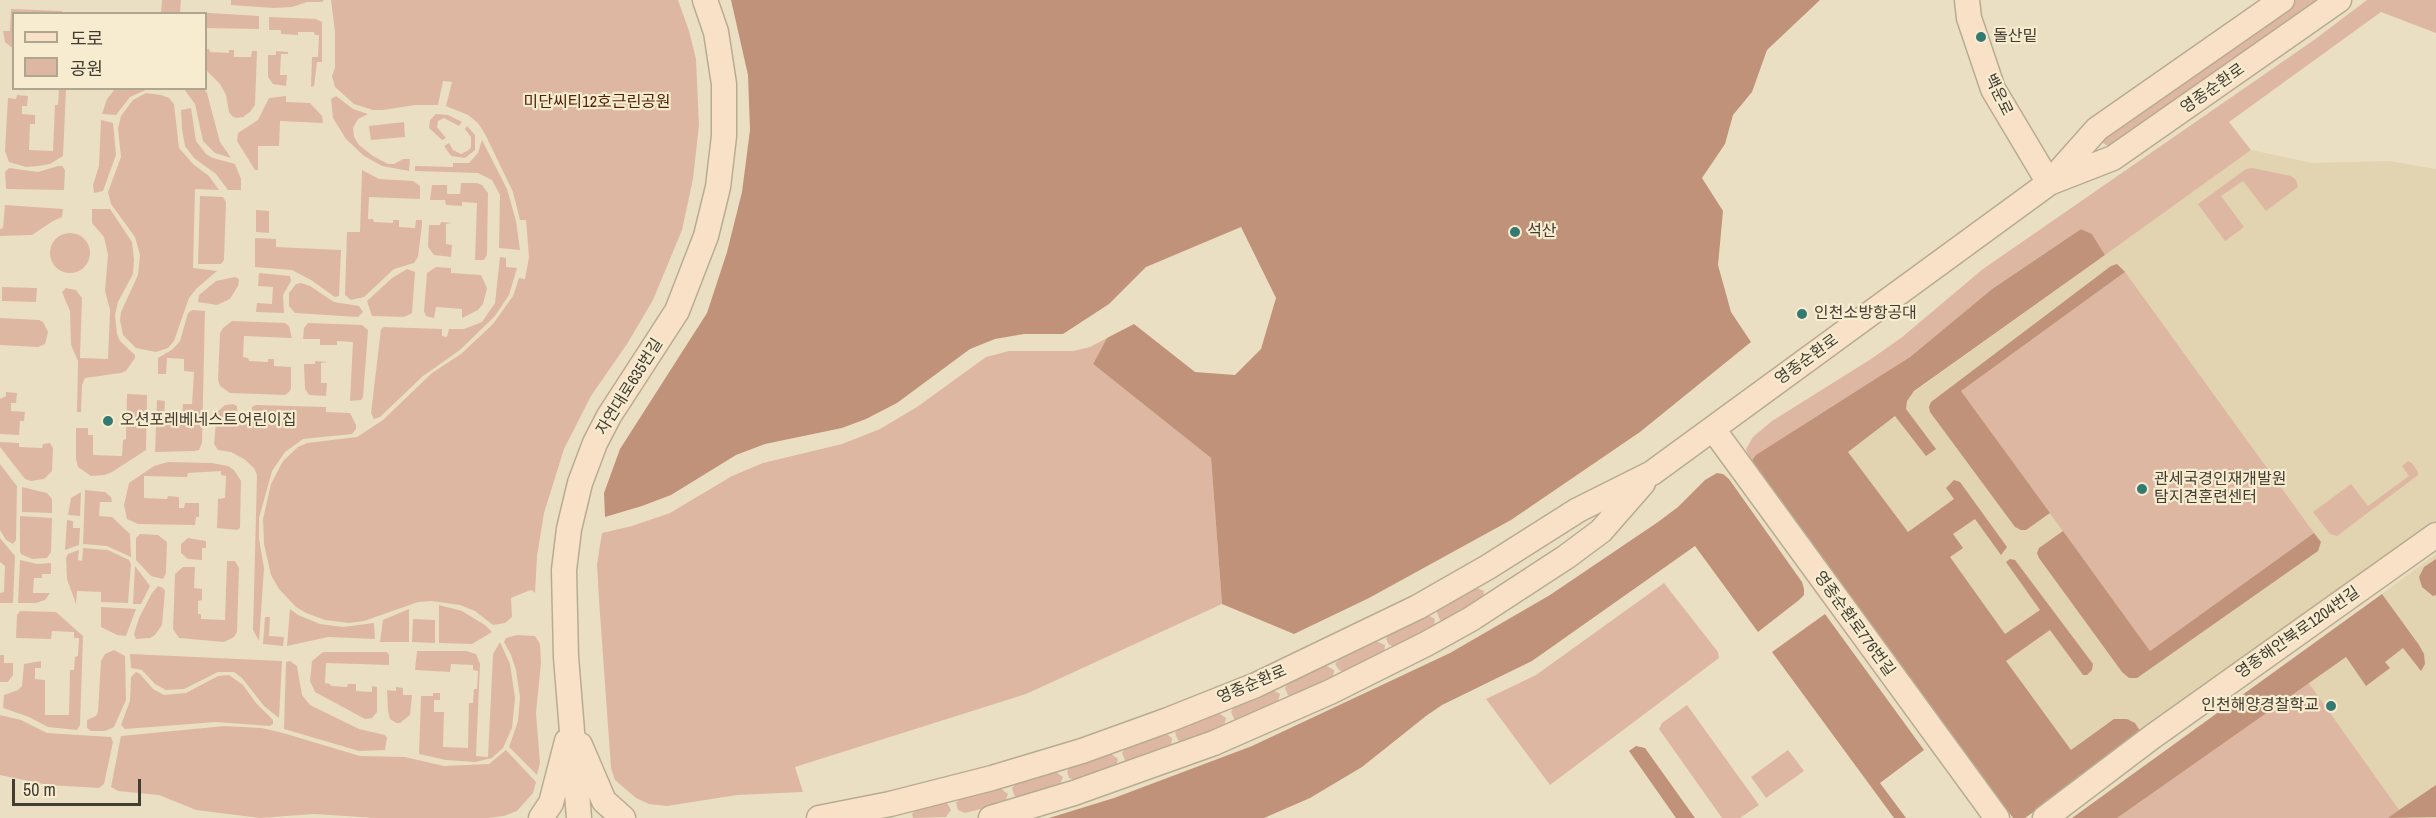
<!DOCTYPE html>
<meta charset="utf-8">
<style>
body{margin:0}
#map{position:relative;width:2436px;height:818px;overflow:hidden;background:#ebdfc3;font-family:"Archivo Narrow","Noto Sans KR",sans-serif}
canvas{display:block}
.legend{position:absolute;left:12px;top:12px;width:195px;height:78px;box-sizing:border-box;background:#f8ecd0;border:2px solid #afa691;margin:0;padding:8px 10px;list-style:none;font-size:18px;color:#413d32}
.legend li{display:flex;align-items:center;gap:12px;height:30px}
.legend b{width:30px;border:2px solid #afa691}
.scale{position:absolute;left:12px;top:779px;width:129px;height:27px;box-sizing:border-box;border:3px solid #413d32;border-top:0;padding-left:8px;font-size:18px;line-height:21px;white-space:nowrap;color:#413d32;-webkit-text-stroke:4px #f8ecd0;paint-order:stroke}
</style>
<div id="map">
<canvas width="2436" height="818"></canvas>
<ul class="legend">
<li><b style="height:8px;background:#f8e1c6"></b>도로</li>
<li><b style="height:16px;background:#deb7a3"></b>공원</li>
</ul>
<div class="scale">50 m</div>
</div>
<script>
const c = document.querySelector('canvas').getContext('2d');
c.lineJoin = 'round';
function fillPath(path, color) { c.fillStyle = color; c.fill(path, 'evenodd'); }
const toPath = rows => new Path2D(rows.map(r => 'M' + r).join(''));
function strokePath(path, color, width, dash) { c.strokeStyle = color; c.lineWidth = width; c.lineCap = dash ? 'butt' : 'round'; c.setLineDash(dash || []); c.stroke(path); }
function label(font, color, halo, rows, align = 'center') {
  c.font = font + ' "Archivo Narrow","Noto Sans KR",sans-serif'; c.lineWidth = 4.5; c.setLineDash([]); c.textBaseline = 'middle'; c.strokeStyle = halo; c.fillStyle = color; for (const [text, x, y, turn = 0] of rows) {
    c.save(); c.translate(x, y); c.rotate((+turn || 0) * Math.PI / 180); c.textAlign = isNaN(turn) ? turn : align; if (halo) c.strokeText(text, 0, 0); c.fillText(text, 0, 0); c.restore();
  }
}
fillPath(toPath([
 [2251,150,2313,163,2389,161,2436,169,2436,522,2066,789,1823,457],
 [2436,554,2436,818,2072,818,2382,594]
]), '#e2d3b1');
fillPath(toPath([
 [162,0,181,0,180,13,161,13],
 [231,0,324,0,322,2,307,2,292,7,273,8,231,5],
 [331,0,678,0,689,31,696,59,699,125,693,179,682,230,653,300,627,344,591,396,564,449,544,513,537,556,535,593,532,590,528,591,511,598,512,617,505,623,493,625,475,611,460,605,431,601,418,602,364,621,349,623,325,620,306,613,296,607,279,589,271,575,264,544,263,519,271,484,283,461,298,447,307,443,357,437,383,420,432,373,461,354,493,324,513,296,519,278,525,279,529,257,526,220,520,220,513,192,485,134,478,123,468,115,446,106,452,82,443,81,438,105,415,105,383,110,373,110,354,104,335,87,332,76,335,68,335,32],
 [2296,0,2326,0,2111,148,2103,143,2103,139],
 [2367,0,2436,0,2436,33,2381,12,2229,122,2251,150,2105,255,2092,234,2081,229,1992,289,1910,357,1751,462,1746,449,1753,437,1772,421,1871,359,1901,338,1983,269,2314,40],
 [11,9,62,11,62,13,14,14,13,47,11,47,5,42,3,31,10,31],
 [210,13,259,16,259,29,206,28,206,14,202,13],
 [269,17,316,19,322,22,322,62,317,62,314,86,311,87,312,57,318,57,319,35,315,35,314,32,298,32,298,35,281,34,281,30,269,30],
 [206,49,209,49,210,52,229,53,229,50,234,50,234,57,251,57,252,51,257,51,255,105,250,112,243,117,236,118,232,116,229,112,226,95,220,84,206,70],
 [276,51,288,52,288,54,281,54,280,75,287,75,286,86,273,84,268,77,268,55,276,55],
 [59,89,66,89,63,156,50,164,38,166,26,167,9,162,5,151,8,98,16,99,17,95,28,96,27,106,22,106,22,114,35,115,35,124,30,124,29,150,53,151,55,105,58,105],
 [115,89,115,88,148,89,130,97,116,115,102,114,107,99],
 [184,89,204,89,207,93,220,142,231,158,215,153,203,141,195,104],
 [146,93,161,95,169,98,174,104,179,148,193,164,209,176,219,190,195,189,193,268,217,271,196,289,189,298,174,341,168,348,156,352,136,348,123,335,120,320,121,312,138,275,140,255,135,237,111,204,108,192,121,157,118,129,121,116,133,100],
 [286,96,286,102,310,103,322,116,323,123,280,121,279,146,258,146,258,170,255,170,237,141,238,133,258,120,269,98],
 [336,96,353,109,368,114,358,119,353,128,354,137,359,145,373,156,388,164,394,164,403,159,410,159,409,171,382,166,364,156,346,139,333,118,331,99],
 [191,108,196,141,206,154,213,158,235,164,241,179,241,190,228,190,216,174,194,158,185,146,182,129,181,110],
 [436,114,448,115,462,122,459,126,444,118,438,121,437,127,446,138,442,140,429,128,430,120],
 [101,120,113,123,116,155,103,191,94,193,93,185,99,166],
 [404,122,405,137,371,140,369,126],
 [467,126,475,135,475,150,465,158,451,156,444,146,449,143,453,150,461,154,469,150,471,147,471,137,465,129],
 [482,140,507,189,516,221,520,250,499,248,500,195,492,180,478,173,415,171,415,166,453,167,453,163,469,163,478,153],
 [58,166,62,166,65,170,64,190,6,189,5,172,9,168,38,172],
 [2252,168,2291,176,2296,180,2298,187,2266,211,2243,181,2221,196,2244,227,2225,241,2198,204,2246,169],
 [362,170,379,179,413,181,420,186,420,199,369,197,368,219,373,219,374,222,393,223,393,220,399,220,399,227,415,228,416,220,422,220,422,225,418,257,414,263,394,269,364,297,351,300,345,295,347,232,360,232],
 [461,183,477,183,482,185,488,193,487,255,484,260,475,260,477,203,462,202,462,206,446,205,445,200,430,200,432,185,447,185,447,194,460,194],
 [200,196,223,197,226,202,224,260,221,264,198,264],
 [5,205,63,209,62,217,53,221,32,235,0,236,0,229,3,228],
 [92,209,110,209,132,242,134,259,133,274,118,302,115,315,117,334,120,341,135,355,135,358,126,371,121,373,85,378,82,385,81,412,77,412,78,361,71,345,70,311,62,292,66,288,76,290,82,298,80,358,108,359,110,310,105,291,108,255,104,237,92,223],
 [256,210,269,211,269,233,256,232],
 [441,222,452,223,446,224,446,244,452,245,451,257,434,255,428,247,429,225,440,225],
 '50 253a20 20 0 1 1 40 0a20 20 0 1 1-40 0Z',
 [255,238,276,239,276,247,341,250,339,296,335,297,311,280,292,270,255,267],
 [500,257,506,258,506,267,517,268,509,295,495,316,460,350,423,376,380,417,374,419,371,413,381,329,384,327,442,329,442,336,447,337,449,329,464,329,482,322,495,303],
 [436,267,451,268,451,273,481,275,487,288,483,304,478,310,462,318,462,309,436,307,434,318,426,316,424,311,427,273],
 [407,269,415,272,412,313,404,317,372,316,367,301,392,278],
 [2125,272,2314,533,2150,651,1961,391],
 [259,273,290,276,291,281,283,295,284,313,256,312,257,303,272,304,273,287,258,286],
 [235,277,239,279,238,286,230,299,217,305,198,302,199,295,216,281],
 [301,283,310,286,334,302,359,306,363,312,358,317,295,313,289,306,289,293,296,284],
 [2,287,37,288,36,302,2,301],
 [192,310,205,311,202,443,199,450,195,451,155,452,157,400,165,401,164,418,182,419,183,404,192,404,194,372,184,371,184,359,167,358,166,374,158,374,158,358,173,349,180,341,188,313],
 [0,318,39,320,43,322,48,332,45,344,38,347,0,345],
 [232,321,285,323,289,326,292,338,244,336,243,357,248,358,249,361,268,362,268,359,274,359,274,366,291,367,291,389,289,392,285,395,230,393,220,386,218,380,220,333,223,328],
 [308,323,362,325,368,330,363,397,361,400,350,401,353,342,337,341,337,345,320,345,320,339,303,339,304,328],
 [1107,338,1093,364,1211,458,1222,604,1026,694,795,767,803,792,737,795,667,806,649,804,636,798,615,780,611,768,599,600,597,564,602,533,632,526,670,513,732,476,763,463,842,444,880,429,917,407,986,357,1009,351,1073,351,1090,347],
 [315,361,328,362,321,363,321,383,327,383,326,396,309,395,305,389,304,364,315,364],
 [6,392,17,393,16,403,11,403,11,411,25,412,24,421,20,421,19,435,0,434,0,399,6,396],
 [127,394,147,395,146,450,112,472,105,475,91,476,78,467,76,459,76,428,88,428,88,435,93,435,93,455,122,456,123,440,126,439],
 [233,404,237,406,237,418,252,418,252,407,256,405,326,407,326,412,350,413,356,425,356,429,352,434,303,439,285,452,272,471,259,518,259,539,264,568,259,641,253,630,257,475,254,468,244,459,231,452,218,450,214,444,217,412,225,405],
 [0,442,19,443,19,447,42,448,43,444,50,443,53,448,52,471,44,479,31,481,25,479,0,447],
 [2408,461,2412,463,2418,472,2418,475,2337,536,2330,534,2313,512,2351,484,2368,506,2409,476,2402,466],
 [168,462,212,463,228,466,234,470,241,481,240,528,237,530,217,528,218,499,225,498,226,476,221,475,221,471,188,473,187,477,144,476,144,498,167,499,168,496,179,497,179,508,184,508,185,503,199,503,199,517,196,517,195,525,138,524,127,519,124,505,129,483,154,466],
 [0,464,17,486,16,540,13,544,6,540,0,530],
 [22,487,47,493,52,499,52,513,22,512],
 [85,490,105,492,111,497,112,502,100,502,99,516,112,517,130,534,131,557,107,546,83,544],
 [81,492,80,516,68,515,71,498],
 [20,516,52,518,51,552,47,558,32,559,21,554,20,551],
 [67,520,73,521,73,528,80,528,79,545,65,550],
 [140,534,158,535,167,542,166,573,163,579,151,576,136,560,136,538],
 [0,538,15,556,13,603,0,603,0,593,4,592,5,566,0,562],
 [188,538,206,541,206,548,202,548,202,560,188,559,181,553,181,544],
 [83,548,108,550,129,560,131,564,128,603,101,602,101,592,77,591,76,604,67,579,66,558,68,554,79,550,78,560,82,561],
 [20,560,37,564,51,563,51,574,42,574,42,578,34,578,33,593,50,593,45,600,36,603,18,603],
 [227,561,235,561,239,568,237,632,234,637,224,642,179,638,173,629,175,574,183,567,195,567,194,588,202,589,202,600,198,601,198,614,201,614,201,619,225,620],
 [135,566,150,586,141,604,133,604],
 [1664,583,1718,652,1719,658,1550,785,1486,699,1536,675],
 [158,586,163,588,165,591,162,625,155,635,150,638,136,639,134,634,139,618,152,593],
 [1475,587,1484,591,1483,599,1443,621,1440,620,1436,610],
 [439,605,462,611,485,625,492,632,472,644,439,643],
 [101,607,136,609,126,636,117,635,101,627],
 [290,609,298,615,320,624,343,627,374,623,375,639,328,637,287,646],
 [409,609,409,642,380,642,383,620],
 [20,611,56,612,83,636,80,725,77,730,48,727,29,717,3,708,4,695,18,690,22,686,24,664,41,661,41,668,35,668,35,679,45,680,45,715,69,715,70,670,74,670,75,657,78,656,79,638,74,638,74,632,52,631,51,639,16,638,17,615],
 [1426,614,1435,619,1434,627,1396,647,1389,645,1386,639,1390,633],
 [265,617,270,617,269,636,284,637,283,646,263,644],
 [413,619,435,620,435,643,412,642],
 [517,635,535,636,540,644,541,663,536,713,540,763,537,775,509,747,518,721,520,697,516,670,511,655,504,642,506,638],
 [1376,641,1385,645,1384,654,1346,673,1339,670,1335,664,1340,658],
 [500,642,510,664,515,698,512,728,503,748,492,758,475,762,446,760,419,754,421,696,433,696,433,693,440,693,440,700,434,700,434,712,444,712,443,747,468,748,469,703,473,703,474,689,477,689,478,671,473,670,473,665,451,664,450,672,415,670,417,651,466,651,476,654,480,664,476,756,488,757,493,654],
 [114,650,125,656,126,700,114,727,105,731,91,731,87,728,87,720,96,716,98,712,101,661,105,654],
 [323,652,387,652,389,655,389,665,326,663,325,683,330,684,331,686,347,687,348,684,356,684,356,691,372,692,372,686,377,687,377,712,372,718,365,719,315,692,310,681,312,661],
 [130,654,282,661,279,718,264,706,242,678,234,672,218,672,184,689,166,690,155,684,142,670,131,668],
 [0,655,4,655,4,663,13,663,13,675,8,682,0,682],
 [290,661,297,666,302,695,310,705,359,729,385,735,387,738,385,750,359,751,284,729,286,662],
 [1325,665,1334,670,1333,678,1291,696,1288,695,1285,688,1289,682],
 [136,672,140,674,153,689,164,695,186,693,218,676,229,675,243,685,256,703,273,720,273,724,270,726,216,722,125,729,121,725,130,701,131,677],
 [2308,682,2399,810,2388,818,2117,818],
 [396,687,403,688,403,695,412,695,410,715,400,723,396,723,390,719,388,711,387,690,396,691],
 [1271,689,1280,694,1278,702,1237,720,1234,719,1231,712,1234,706],
 [1687,705,1759,805,1740,818,1722,818,1659,729,1662,723],
 [1217,712,1226,718,1224,726,1220,729,1181,742,1178,740,1175,733,1180,727],
 [0,715,21,720,47,733,111,737,113,742,104,784,99,788,48,785,0,775],
 [225,726,262,728,283,733,360,756,405,757,444,766,489,764,506,750,536,782,533,793,517,811,504,816,488,818,376,818,314,814,260,818,196,810,159,795,118,791,111,787,121,736],
 [1164,732,1172,738,1171,746,1128,762,1125,760,1122,753,1126,747],
 [1788,750,1804,771,1766,798,1751,777],
 [1110,753,1118,759,1116,767,1076,781,1069,778,1067,771,1072,765],
 [1055,771,1063,777,1060,785,1017,798,1014,795,1012,788,1016,783],
 [1000,788,1008,794,1005,802,1001,804,965,813,958,810,956,803,961,798],
 [943,802,947,803,951,810,946,817,913,818,912,814,916,809]
]), '#deb7a3');
fillPath(toPath([
 [731,0,1820,0,1767,50,1752,92,1733,115,1725,144,1702,178,1723,211,1718,265,1731,312,1751,342,1640,432,1511,520,1369,598,1294,634,1222,604,1211,458,1093,364,1107,338,1134,324,1195,372,1235,375,1261,349,1276,298,1241,227,1146,267,1109,304,1063,334,1024,334,995,339,970,349,897,403,866,419,842,428,765,444,736,455,671,495,642,506,605,517,604,493,620,449,707,313,727,252,742,192,750,130,748,75],
 [2081,229,2092,234,2105,255,1914,391,1907,401,1906,409,1936,449,1926,456,1895,416,1848,452,1908,532,1954,499,1946,488,1954,480,1960,482,2007,547,2001,555,1975,519,1953,534,1963,548,1950,557,2005,634,2040,610,2006,562,2010,559,2015,560,2093,664,2092,670,2087,675,2083,675,2050,630,2006,661,2071,750,2114,719,2127,719,2135,723,2140,731,2140,735,2025,818,2013,818,1751,462,1756,455,1910,357,1992,289],
 [2117,264,2125,272,1961,391,2050,513,2026,530,2021,530,2015,527,1930,412,1929,407,1931,402,2111,266],
 [1717,473,1723,474,1729,479,1802,582,1804,589,1804,595,1799,600,1758,632,1695,546,1532,661,1442,705,1426,716,1362,767,1310,798,1264,818,1049,818,1114,798,1252,746,1450,653,1550,595,1621,547,1658,522,1678,507,1705,480],
 [2063,531,2150,651,2314,533,2321,542,2318,551,2137,678,2129,678,2122,672,2039,558,2037,553,2039,548],
 [2436,559,2436,595,2433,596,2422,587,2419,577,2424,567],
 [2382,594,2419,645,2424,654,2425,664,2421,671,2403,648,2385,662,2390,668,2366,686,2346,657,2117,818,2072,818],
 [1825,614,1924,750,1880,783,1906,818,1894,818,1772,652],
 [1636,746,1645,748,1695,818,1676,818,1629,751],
 [2436,785,2436,817,2388,818,2399,810]
]), '#c1927a');
const secondary = toPath([
 [1967,0,1969,18,1993,89,2049,183,2113,158,2339,0],
 [1713,429,1997,818],
 [580,745,604,801,623,818],
 [541,818,551,803,567,741],
 [579,818,566,657,564,570,569,529,580,483,595,443,609,416,677,311,706,236,718,187,724,136,724,84,716,32,705,0],
 [819,818,890,804,992,778,1082,751,1168,720,1256,685,1418,607,1488,567,1578,510,1652,473,2049,183,2097,129,2282,0],
 [991,818,1074,793,1214,743,1330,692,1426,644,1471,619,1566,557,1601,531,1643,483],
 [2045,818,2152,737,2436,535]
]);
strokePath(secondary, '#b7ac92', 27);
strokePath(secondary, '#f8e1c6', 24);
for (const [x, y, r, color] of [
 [1981,37,6,"#337a72"],
 [1515,232,6,"#337a72"],
 [1802,314,6,"#337a72"],
 [108,421,6,"#337a72"],
 [2142,489,6,"#337a72"],
 [2331,706,6,"#337a72"]
]) { const dot = new Path2D(); dot.arc(x, y, r, 0, 2 * Math.PI); c.fillStyle = color; c.fill(dot); strokePath(dot, '#f8ecd0', 2); }
label('16px', '#413d32', '#f8ecd0', [
 ["돌산밑",1993,37],
 ["석산",1527,232],
 ["인천소방항공대",1814,314],
 ["오션포레베네스트어린이집",120,421],
 ["관세국경인재개발원",2154,480],
 ["탐지견훈련센터",2154,498],
 ["인천해양경찰학교",2319,706,"right"]
], 'left');
label('16px', '#413d32', '#f8ecd0', [
 ["영종순환로",2213,89,-35],
 ["백운로",1998,95,64],
 ["영종순환로",1807,360,-36],
 ["자연대로635번길",630,387,-58],
 ["영종순환로776번길",1854,624,54],
 ["영종해안북로1204번길",2298,633,-35],
 ["영종순환로",1252,685,-23]
]);
label('16px', '#512408', '#f8ecd0', [
 ["미단씨티12호근린공원",597,103]
]);
</script>
